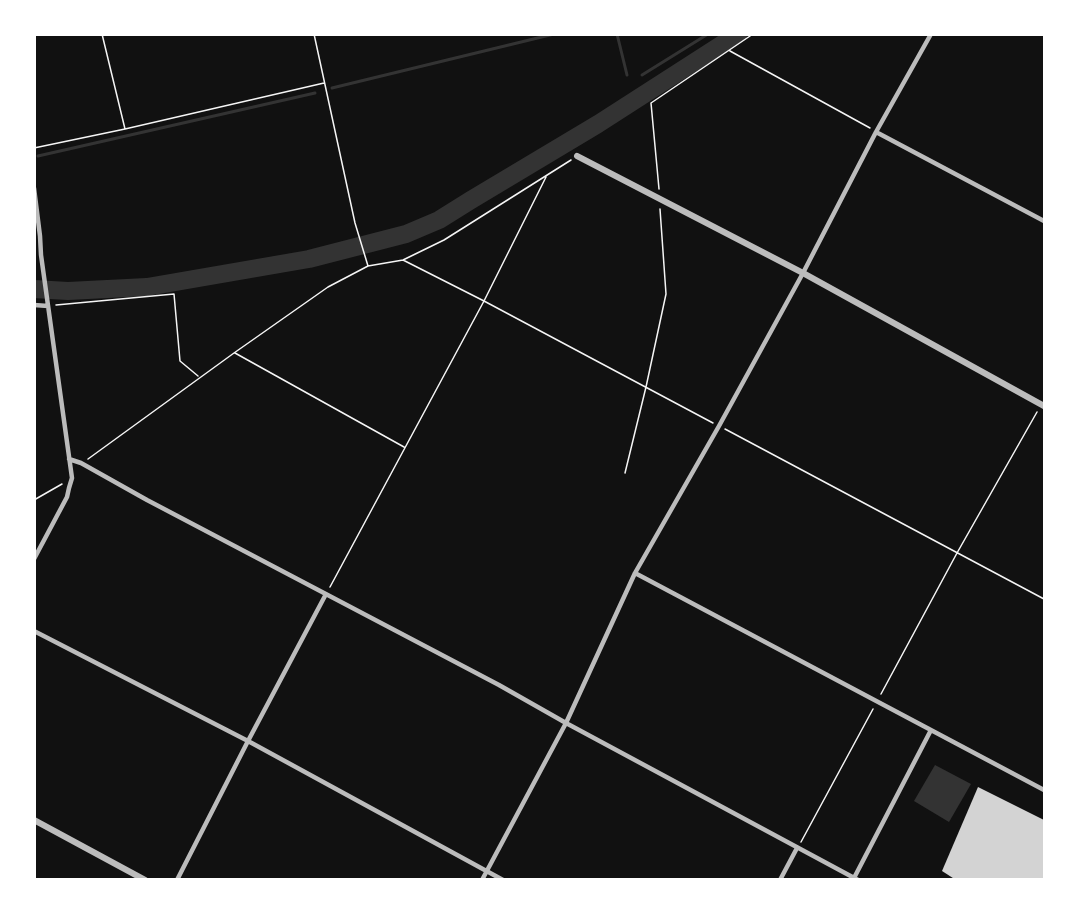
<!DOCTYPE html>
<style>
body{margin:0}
#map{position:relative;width:1079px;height:914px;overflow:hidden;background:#111;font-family:"Asap Condensed",sans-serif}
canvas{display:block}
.frame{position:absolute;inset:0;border:36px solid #fff;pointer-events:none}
</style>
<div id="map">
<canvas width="1079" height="914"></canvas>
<div class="frame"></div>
</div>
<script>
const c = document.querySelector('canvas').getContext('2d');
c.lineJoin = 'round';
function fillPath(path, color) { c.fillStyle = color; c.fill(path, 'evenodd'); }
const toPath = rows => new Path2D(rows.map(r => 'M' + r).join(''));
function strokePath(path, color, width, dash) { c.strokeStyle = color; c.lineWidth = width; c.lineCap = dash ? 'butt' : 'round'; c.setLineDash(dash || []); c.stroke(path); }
fillPath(toPath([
 [935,765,971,784,949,822,914,801]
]), '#333');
strokePath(toPath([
 [617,34,627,75],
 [642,75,708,34],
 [332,88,554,34],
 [38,156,315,93]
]), '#333', 3);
strokePath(toPath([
 [34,289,68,291,147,287,309,259,406,234,439,220,471,200,598,124,738,34]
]), '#333', 18);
fillPath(toPath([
 [978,787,1044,820,1044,880,956,880,942,871]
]), '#d3d3d3');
strokePath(toPath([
 [102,34,125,129],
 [314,34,355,223,368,266],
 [730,51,870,128],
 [34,148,125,129,324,83],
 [659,189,651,103,753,34],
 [403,260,484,301,713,423],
 [56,305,174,294,180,361,198,376],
 [235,353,404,447],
 [725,429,1044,599],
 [88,459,234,353,328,287,368,266,403,260,444,240,571,160],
 [625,473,646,387,666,294,660,209],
 [34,500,62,484],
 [330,587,484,301,546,177],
 [881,694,957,553,1037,412],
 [801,842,873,709]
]), '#f5f5f5', 1.5);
strokePath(toPath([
 [876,132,1044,221],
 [34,188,40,236,41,255,72,478,69,488,67,497,34,559],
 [34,305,48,306],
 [69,459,81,463,147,500,499,685,566,723,858,880],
 [635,573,1044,790],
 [34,631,248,741,503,880],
 [854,878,931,730],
 [177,880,248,741,326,594],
 [482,880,566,723,635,573,719,426,803,273,876,132,931,34],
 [780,880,797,848]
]), '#bcbcbc', 4.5);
strokePath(toPath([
 [577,156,803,273,1044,406],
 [34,820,145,880]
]), '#bcbcbc', 6);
</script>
